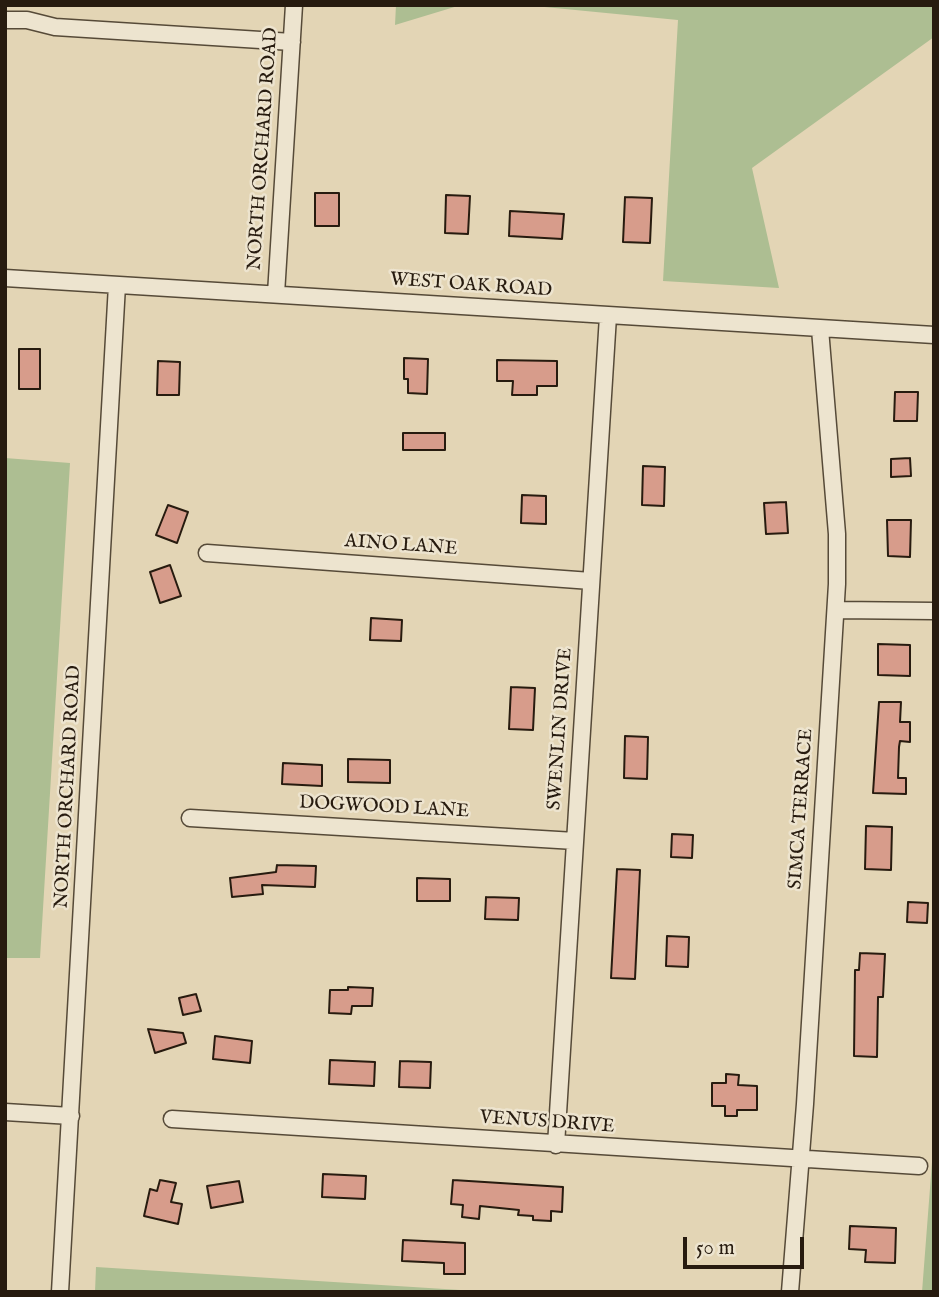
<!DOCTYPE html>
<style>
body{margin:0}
#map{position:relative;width:939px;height:1297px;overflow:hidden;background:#e3d5b5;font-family:"IM FELL English",serif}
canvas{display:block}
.frame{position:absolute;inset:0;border:7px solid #271b0f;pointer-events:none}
.scale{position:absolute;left:683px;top:1237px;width:121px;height:32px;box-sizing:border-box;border:4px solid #271b0f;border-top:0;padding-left:9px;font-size:21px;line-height:24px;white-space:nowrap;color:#271b0f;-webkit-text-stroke:5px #ede4cf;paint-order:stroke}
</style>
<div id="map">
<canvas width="939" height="1297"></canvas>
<div class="frame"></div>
<div class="scale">50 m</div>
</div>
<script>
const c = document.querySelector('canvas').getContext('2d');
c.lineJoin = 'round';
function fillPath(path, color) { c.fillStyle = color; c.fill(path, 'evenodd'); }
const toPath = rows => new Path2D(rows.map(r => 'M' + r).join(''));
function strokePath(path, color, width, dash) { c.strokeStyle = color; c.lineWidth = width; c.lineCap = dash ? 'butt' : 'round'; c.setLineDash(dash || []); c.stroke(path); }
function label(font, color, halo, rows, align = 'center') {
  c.font = font + ' "IM FELL English",serif'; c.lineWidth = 5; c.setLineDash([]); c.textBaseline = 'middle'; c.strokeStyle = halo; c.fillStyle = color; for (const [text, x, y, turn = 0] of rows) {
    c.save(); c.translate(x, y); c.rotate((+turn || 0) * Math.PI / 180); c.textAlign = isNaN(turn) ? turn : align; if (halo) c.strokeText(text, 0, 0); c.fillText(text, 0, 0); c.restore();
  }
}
fillPath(toPath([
 [396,5,461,5,395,25],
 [524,5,934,5,934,37,752,168,779,288,663,281,678,20],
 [5,458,70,463,40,958,5,958],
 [934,1136,934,1292,922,1292],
 [96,1267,492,1292,95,1292]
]), '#adbe92');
const building = toPath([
 [315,193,339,193,339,226,315,226,315,193],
 [446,195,470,196,468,234,445,233,446,195],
 [625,197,652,198,650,243,623,242,625,197],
 [510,211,564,214,562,239,509,236,510,211],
 [19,349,40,349,40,389,19,389,19,349],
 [404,358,428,359,427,394,408,393,408,379,404,379,404,358],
 [497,360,557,361,557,386,537,386,537,395,512,395,513,381,497,381,497,360],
 [158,361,180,362,179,395,157,395,158,361],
 [895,392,918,392,917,421,894,421,895,392],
 [403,433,445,433,445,450,403,450,403,433],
 [910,458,911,476,891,477,891,459,910,458],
 [643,466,665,467,664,506,642,505,643,466],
 [522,495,546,496,546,524,521,523,522,495],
 [786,502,788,533,766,534,764,503,786,502],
 [168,505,188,512,177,543,156,535,168,505],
 [887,520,911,520,910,557,888,556,887,520],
 [170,565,181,596,160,603,150,572,170,565],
 [371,618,402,620,401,641,370,640,371,618],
 [878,644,910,645,910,676,878,675,878,644],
 [511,687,535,688,533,730,509,729,511,687],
 [879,702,901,702,900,722,910,722,910,742,900,741,899,747,898,778,906,778,906,794,873,793,879,702],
 [625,736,648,737,647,779,624,778,625,736],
 [348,759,390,760,390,783,348,782,348,759],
 [283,763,322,765,322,786,282,784,283,763],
 [866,826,892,827,891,870,865,869,866,826],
 [672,834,693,835,692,858,671,857,672,834],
 [277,865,316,866,315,887,262,885,263,894,232,897,230,878,276,872,277,865],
 [617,869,640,870,635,979,611,978,617,869],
 [417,878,450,879,450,901,417,901,417,878],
 [486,897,519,898,518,920,485,919,486,897],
 [908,902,928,903,927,923,907,922,908,902],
 [667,936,689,937,688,967,666,966,667,936],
 [860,953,885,954,883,997,878,997,877,1057,854,1056,855,970,859,970,860,953],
 [348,987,373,988,372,1006,352,1006,351,1014,329,1013,330,990,348,990,348,987],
 [196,994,201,1011,183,1015,179,998,196,994],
 [148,1029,183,1033,186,1043,155,1053,148,1029],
 [215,1036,252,1041,250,1063,213,1059,215,1036],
 [330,1060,375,1062,374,1086,329,1084,330,1060],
 [400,1061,431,1062,430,1088,399,1087,400,1061],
 [726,1074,739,1075,738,1085,757,1086,757,1110,737,1110,737,1116,725,1116,725,1106,712,1106,712,1083,726,1083,726,1074],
 [323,1174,366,1176,365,1199,322,1197,323,1174],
 [160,1180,176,1183,171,1202,182,1204,178,1224,144,1216,150,1189,157,1191,160,1180],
 [453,1180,563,1187,562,1212,551,1211,551,1221,533,1220,533,1216,518,1215,519,1210,480,1206,479,1219,462,1217,463,1205,451,1204,453,1180],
 [239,1181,243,1202,211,1208,207,1186,239,1181],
 [850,1226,896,1228,895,1263,865,1262,866,1250,849,1249,850,1226],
 [403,1240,465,1243,465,1274,444,1274,444,1263,402,1261,403,1240]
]);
fillPath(building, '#d79c8b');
strokePath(building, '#271b0f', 2);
const minor = toPath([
 [5,20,27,20,55,27,292,42],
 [5,278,934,335],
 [276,294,294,5],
 [207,553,591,581],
 [837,610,934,611],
 [190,818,575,841],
 [5,1112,71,1116],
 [172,1119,919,1166],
 [556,1145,608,316],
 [60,1292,117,285],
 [790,1292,805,1104,837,584,837,534,820,329]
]);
strokePath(minor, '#564a38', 19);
strokePath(minor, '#ede4cf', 16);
label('19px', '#271b0f', '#ede4cf', [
 ["NORTH ORCHARD ROAD",264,149,-86],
 ["WEST OAK ROAD",471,286,4],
 ["AINO LANE",401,546,4],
 ["SWENLIN DRIVE",561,729,-86],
 ["NORTH ORCHARD ROAD",69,787,-87],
 ["DOGWOOD LANE",384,808,3],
 ["SIMCA TERRACE",802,809,-86],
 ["VENUS DRIVE",547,1123,4]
]);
</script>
